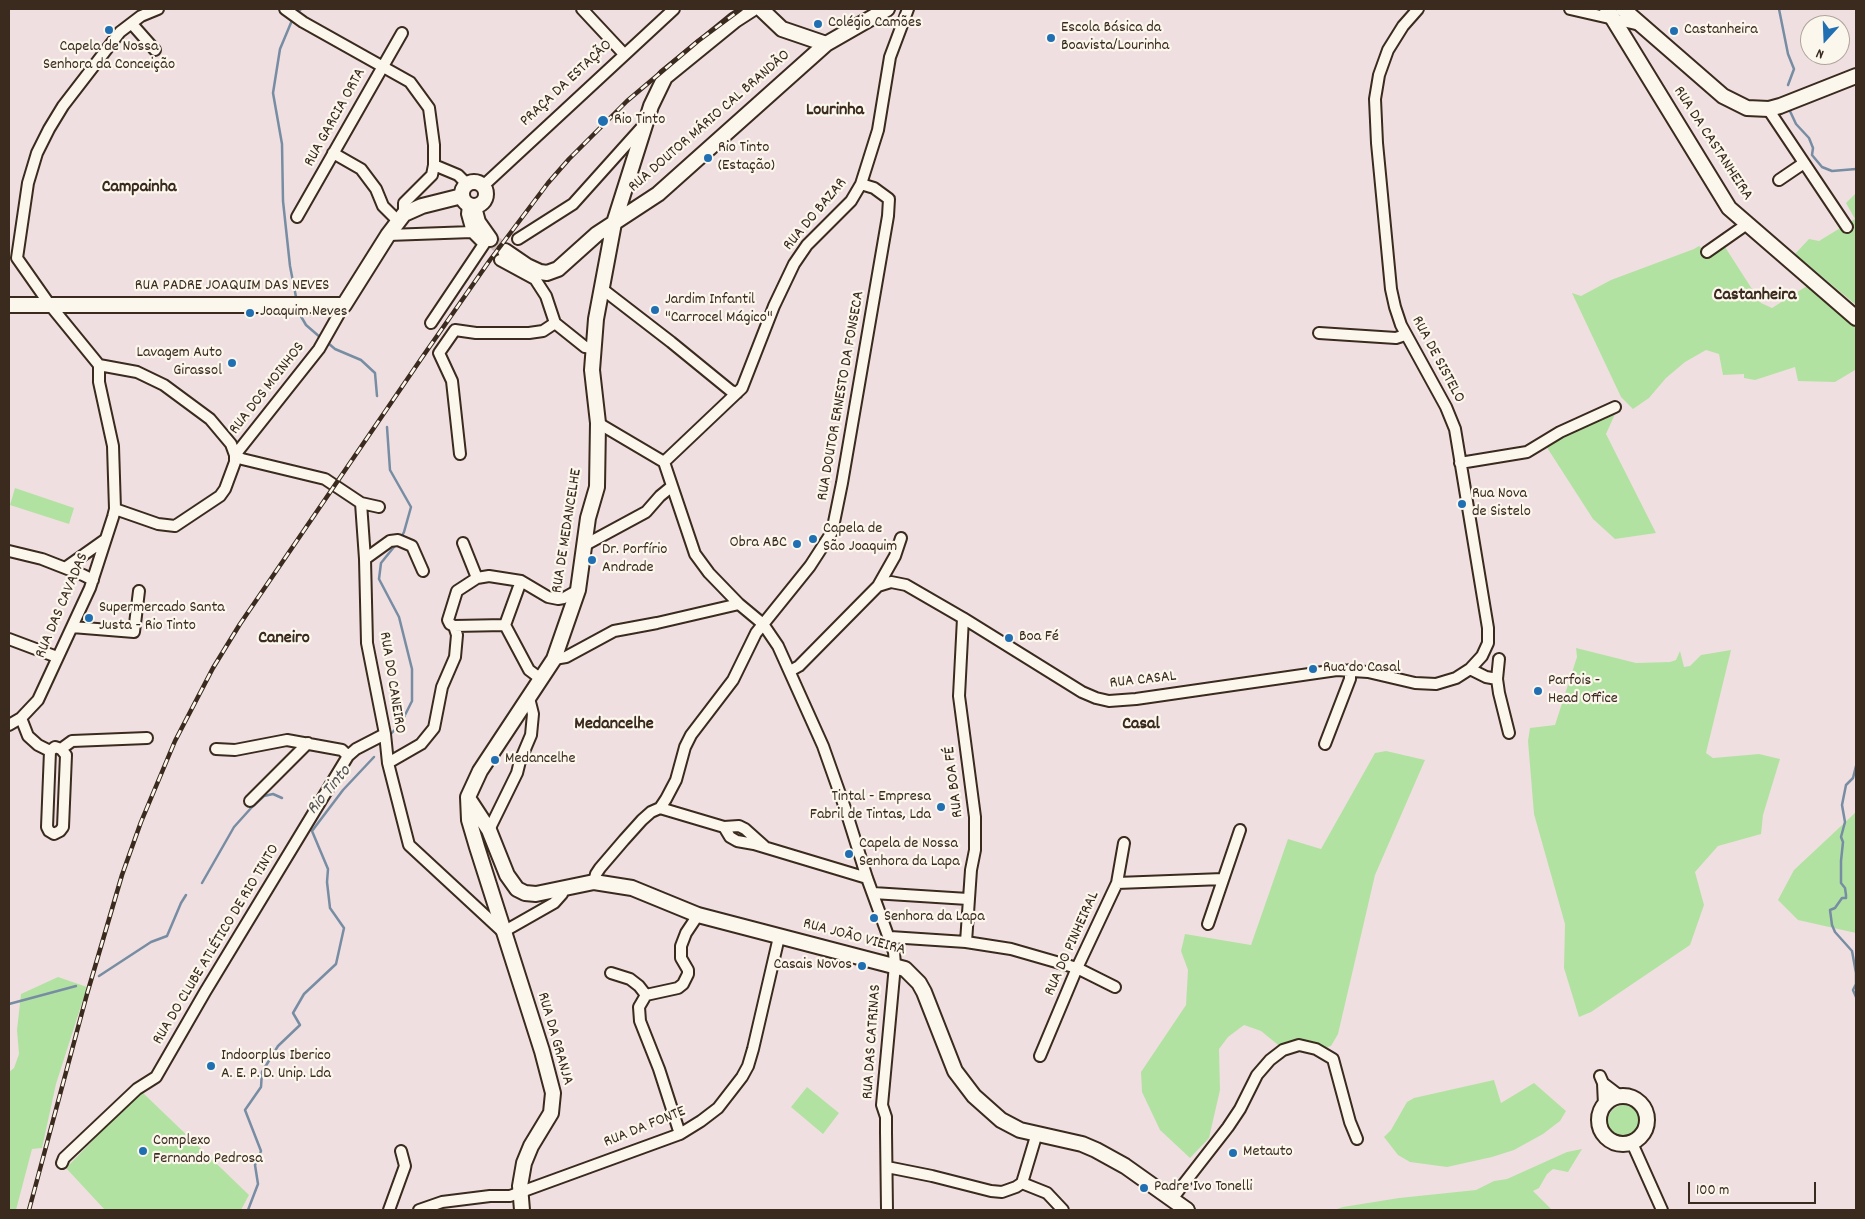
<!DOCTYPE html>
<meta charset="utf-8">
<style>
body{margin:0}
#map{position:relative;width:1865px;height:1219px;overflow:hidden;background:#f0dfe0;font-family:Dekko,sans-serif}
canvas{display:block}
.frame{position:absolute;inset:0;border:10px solid #3b2a1e;pointer-events:none}
.north{position:absolute;left:1800px;top:15px;width:50px;height:50px;box-sizing:border-box;background:#fbf7ec;border:1px solid #aea59a;border-radius:50%;rotate:200deg;font-size:14px;font-weight:700;line-height:20px;text-align:center;color:#3b2a1e}
.north::after{content:'';display:block;margin:auto;width:18px;height:22px;background:#1f6fb2;clip-path:polygon(50% 0,100% 100%,50% 72%,0 100%)}
.scale{position:absolute;left:1688px;top:1182px;width:128px;height:22px;box-sizing:border-box;border:2px solid #3b2a1e;border-top:0;padding-left:6px;font-size:15px;line-height:18px;white-space:nowrap;color:#3b2a1e;-webkit-text-stroke:4px #fbf7ec;paint-order:stroke}
</style>
<div id="map">
<canvas width="1865" height="1219"></canvas>
<div class="frame"></div>
<div class="north">N</div>
<div class="scale">100 m</div>
</div>
<script>
const c = document.querySelector('canvas').getContext('2d');
c.lineJoin = 'round';
function fillPath(path, color) { c.fillStyle = color; c.fill(path, 'evenodd'); }
const toPath = rows => new Path2D(rows.map(r => 'M' + r).join(''));
function strokePath(path, color, width, dash) { c.strokeStyle = color; c.lineWidth = width; c.lineCap = dash ? 'butt' : 'round'; c.setLineDash(dash || []); c.stroke(path); }
function label(font, color, halo, rows, align = 'center') {
  c.font = font + ' Dekko,sans-serif'; c.lineWidth = 4.5; c.setLineDash([]); c.textBaseline = 'middle'; c.strokeStyle = halo; c.fillStyle = color; for (const [text, x, y, turn = 0] of rows) {
    c.save(); c.translate(x, y); c.rotate((+turn || 0) * Math.PI / 180); c.textAlign = isNaN(turn) ? turn : align; if (halo) c.strokeText(text, 0, 0); c.fillText(text, 0, 0); c.restore();
  }
}
fillPath(toPath([
 [1856,193,1856,305,1795,254,1809,239,1819,241,1855,219,1846,203],
 [1699,246,1707,252,1725,247,1761,303,1772,308,1810,284,1856,326,1856,371,1855,370,1835,382,1798,381,1795,367,1755,380,1744,378,1744,374,1723,375,1719,354,1706,350,1685,362,1666,378,1649,398,1633,409,1621,397,1572,293,1581,296,1611,280,1694,249],
 [1613,413,1615,414,1606,434,1656,533,1615,539,1593,519,1546,446],
 [15,488,74,508,69,524,10,505],
 [1576,648,1636,663,1670,662,1676,660,1680,651,1684,667,1690,666,1701,655,1731,650,1706,753,1713,758,1759,754,1780,759,1763,815,1761,834,1718,846,1695,872,1704,905,1690,945,1591,1012,1579,1017,1564,968,1565,924,1534,814,1528,741,1530,728,1555,725,1577,657],
 [1386,751,1425,760,1375,875,1338,1034,1331,1046,1313,1051,1301,1047,1288,1053,1261,1031,1244,1025,1228,1037,1219,1049,1220,1090,1209,1138,1190,1158,1160,1130,1142,1092,1141,1072,1186,1005,1188,970,1181,951,1185,934,1251,945,1288,839,1321,849,1375,753],
 [1856,812,1856,933,1798,920,1778,900,1794,870],
 [58,977,87,987,56,1084,42,1148,32,1149,16,1210,9,1210,9,1072,14,1068,19,1054,17,1030,21,994],
 [1494,1080,1501,1103,1534,1083,1566,1111,1560,1121,1543,1134,1514,1150,1492,1157,1447,1167,1410,1162,1398,1155,1384,1137,1391,1130,1407,1102,1414,1098],
 [807,1087,839,1113,823,1134,791,1107],
 [141,1091,249,1195,241,1210,105,1210,66,1168],
 '1608 1121a16 16 0 1 1 32 0a16 16 0 1 1-32 0Z',
 [1582,1149,1568,1172,1553,1169,1547,1174,1539,1188,1533,1191,1552,1210,1334,1210,1343,1207,1399,1198,1476,1190,1494,1181,1507,1179,1567,1152]
]), '#b2e2a2');
strokePath(toPath([
 [1779,9,1788,54,1794,69,1788,85],
 [296,14,301,9],
 [293,18,280,49,273,93,282,144,283,201,290,266,296,297],
 [1789,109,1796,124,1809,138,1813,148,1812,155,1822,167,1832,171,1856,169],
 [299,313,306,325,321,338],
 [328,343,335,349,361,360,375,373,377,396],
 [387,427,390,470,411,507,404,532,401,538],
 [389,736,401,723,412,701,412,669,399,617,379,579,381,563,398,542],
 [1856,766,1853,778,1846,785,1842,805,1845,822,1841,837,1843,842,1841,861,1841,883,1845,888,1846,895,1846,898,1842,898,1835,908,1830,910,1832,925,1835,932,1852,951,1856,973,1856,984,1853,990,1856,997],
 [202,883,234,827,252,807,264,796,273,794,282,798],
 [99,976,151,942,167,936,181,903,186,895],
 [9,1004,76,986],
 [248,1210,258,1184,255,1165,261,1151,245,1110,261,1087,262,1072,278,1046,300,1025,293,1013,304,994,336,964,344,928,330,908,327,882,328,869,312,831,343,790,374,757]
]), '#778da3', 2.5);
strokePath(toPath([
 [490,239,505,251]
]), '#ccbbb9', 14, [14, 7]);
const street = toPath([
 [158,9,141,16,120,32,63,106,49,129,37,153,28,183,17,258,50,305,99,365,137,372,164,385,210,419,231,444,235,455],
 [285,9,303,22,410,82,429,108,434,145,434,165,458,175,467,184],
 [582,9,624,54],
 [1570,9,1640,25],
 [132,24,155,50],
 [1768,109,1847,227],
 [333,153,361,169,376,189,383,206,398,221],
 [1779,180,1804,163],
 [483,186,674,9],
 [468,205,467,214,472,232],
 [404,214,404,203,432,175,434,165],
 [297,217,402,33],
 [388,235,472,232,484,244,431,323],
 [518,239,573,204,643,126],
 [1707,252,1747,224],
 [500,260,535,279,546,296,555,323],
 [601,288,671,342,731,391,737,393],
 [1319,333,1396,338,1405,335],
 [598,423,664,462,695,554,709,573,739,604,763,624,778,646,823,746,846,811,867,878,894,952,895,965,882,1105,886,1117,886,1132,887,1210],
 [460,454,452,381,439,353,455,330,476,333,529,333,543,331,555,323,585,347,592,348],
 [235,455,242,459,325,479,361,503,365,559,367,643,385,734,388,763,409,845,503,932,554,903,562,894,564,888],
 [664,462,742,388,774,306,794,264,807,245,851,201,861,184,878,130,890,57,908,9],
 [1460,463,1527,452,1560,432,1615,407],
 [361,503,379,507],
 [115,509,158,524,175,526,220,496,225,489,235,462,235,455,319,349,344,305],
 [463,543,477,578],
 [585,545,646,512,660,496,671,487],
 [9,551,42,559,83,575,93,580],
 [365,559,390,541,398,540,412,546,423,571],
 [65,568,106,539],
 [521,581,505,625,529,670,541,679],
 [878,586,895,556,901,538],
 [963,618,959,696,975,817,975,850,971,870,966,942],
 [505,625,454,626,450,624,448,620,457,591,477,578,489,576,521,581,548,597,558,599,564,598,578,590],
 [72,627,134,632,139,591],
 [9,639,57,657],
 [554,659,566,657,614,631,657,623,739,604],
 [1470,669,1486,677,1497,679,1499,693,1509,733],
 [790,671,799,666,878,586,891,582,906,585,963,618,1082,692,1096,698,1109,701,1136,699,1337,670,1368,672,1415,683,1436,684,1456,678,1470,669,1482,656,1488,643,1488,628,1455,429,1446,407,1401,325,1395,307,1391,289,1377,143,1375,99,1379,75,1388,50,1403,26,1418,9],
 [1497,679,1499,659],
 [21,718,28,736,38,745,50,751,47,827,49,831,54,834,60,831,63,827,66,755,61,749,55,747,50,751],
 [9,725,21,718,38,700,90,588,113,517,115,509,113,446,99,382,99,365],
 [1325,744,1350,679,1350,670],
 [61,749,72,741,147,738],
 [216,749,235,750,287,740,342,750,348,756],
 [388,763,421,744,434,728,442,687,455,657,457,635,454,626],
 [250,801,308,743],
 [660,808,724,827,739,826,745,829,764,846],
 [724,827,730,837,737,841,754,844,867,878],
 [489,830,517,773,520,761,531,735,533,714,529,698],
 [594,882,596,874,600,868,624,840,642,820,651,812,660,808,666,799,676,780,685,747,691,735,733,680,756,633,810,566,832,532,842,483,888,216,889,199,874,188,861,184],
 [1117,883,1223,879],
 [873,893,968,899],
 [1208,924,1240,830],
 [890,937,966,942,1011,949,1077,968,1115,987],
 [611,973,630,979,639,986,646,995],
 [1040,1056,1077,968,1117,883,1124,843],
 [1600,1076,1603,1083,1604,1105],
 [1603,1083,1620,1096],
 [680,1134,659,1069,640,1021,639,1007,646,995,678,988,683,984,688,974,688,970,681,958,681,946,686,933,698,915],
 [1632,1143,1662,1210],
 [62,1163,64,1158,137,1089,156,1077,205,992,348,756,356,749,385,734],
 [887,1167,932,1176,991,1191,1002,1192,1016,1187,1022,1183,1037,1133],
 [1022,1183,1047,1193,1063,1210],
 [1172,1199,1228,1127,1240,1109,1257,1075,1270,1060,1283,1050,1299,1045,1316,1049,1333,1059,1350,1122,1357,1139],
 [389,1210,405,1166,401,1151],
 [419,1210,442,1202,490,1196,510,1196,680,1134,701,1121,718,1108,742,1077,748,1066,753,1049,779,937]
]);
const secondary = toPath([
 [761,9,782,29,826,44],
 [1607,9,1729,208,1856,318],
 [1623,9,1723,96,1747,108,1769,109,1780,106,1856,76],
 '462 194a12 12 0 1 1 24 0a12 12 0 1 1-24 0Z',
 [474,207,478,222,490,239],
 [505,251,527,266,540,272,547,273,558,269,597,234,658,194,826,44,887,9],
 [9,305,344,305,388,235,404,214,422,206,462,196],
 [468,798,489,830,507,875,517,889,525,893,536,894,594,882,632,888,698,915,905,969,919,983,924,992,955,1071,974,1096,1001,1120,1020,1130,1082,1144,1096,1150,1125,1166,1187,1210],
 '1599 1120a24 24 0 1 1 48 0a24 24 0 1 1-48 0Z',
 [522,1210,520,1186,524,1163,531,1146,551,1113,553,1093,542,1051,477,847,469,820,468,797,480,771,554,659,578,590,588,518,597,487,598,423,592,370,596,319,614,223,651,106,665,77,735,20,752,9]
]);
strokePath(street, '#3b2a1e', 14);
strokePath(secondary, '#3b2a1e', 18);
strokePath(street, '#fbf7ec', 10);
strokePath(secondary, '#fbf7ec', 14);
const rail = toPath([
 [29,1210,87,994,122,875,141,822,175,741,213,668,240,624,421,359,490,260,548,183,569,159,627,101,698,41,741,9]
]);
strokePath(rail, '#3b2a1e', 4.5);
strokePath(rail, '#fbf7ec', 2.5, [8]);
for (const [x, y, r, color] of [
 [818,24,5,"#1f6fb2"],
 [109,30,5,"#1f6fb2"],
 [1674,31,5,"#1f6fb2"],
 [1051,38,5,"#1f6fb2"],
 [603,121,6,"#1f6fb2"],
 [708,158,5,"#1f6fb2"],
 [655,310,5,"#1f6fb2"],
 [250,313,5,"#1f6fb2"],
 [232,363,5,"#1f6fb2"],
 [1462,504,5,"#1f6fb2"],
 [813,539,5,"#1f6fb2"],
 [797,544,5,"#1f6fb2"],
 [592,560,5,"#1f6fb2"],
 [89,618,5,"#1f6fb2"],
 [1009,638,5,"#1f6fb2"],
 [1313,669,5,"#1f6fb2"],
 [1538,691,5,"#1f6fb2"],
 [495,760,5,"#1f6fb2"],
 [941,807,5,"#1f6fb2"],
 [849,854,5,"#1f6fb2"],
 [874,918,5,"#1f6fb2"],
 [862,966,5,"#1f6fb2"],
 [211,1066,5,"#1f6fb2"],
 [143,1151,5,"#1f6fb2"],
 [1233,1153,5,"#1f6fb2"],
 [1144,1188,5,"#1f6fb2"]
]) { const dot = new Path2D(); dot.arc(x, y, r, 0, 2 * Math.PI); c.fillStyle = color; c.fill(dot); strokePath(dot, '#fbf7ec', 2); }
label('16px', '#3b2a1e', '#fbf7ec', [
 ["Colégio Camões",828,24],
 ["Escola Básica da",1061,29],
 ["Boavista/Lourinha",1061,47],
 ["Castanheira",1684,31],
 ["Capela de Nossa",109,48,"center"],
 ["Senhora da Conceição",109,66,"center"],
 ["Rio Tinto",614,121],
 ["Rio Tinto",718,149],
 ["(Estação)",718,167],
 ["Jardim Infantil",665,301],
 ["\"Carrocel Mágico\"",665,319],
 ["Joaquim Neves",260,313],
 ["Lavagem Auto",222,354,"right"],
 ["Girassol",222,372,"right"],
 ["Rua Nova",1472,495],
 ["de Sistelo",1472,513],
 ["Capela de",823,530],
 ["São Joaquim",823,548],
 ["Obra ABC",787,544,"right"],
 ["Dr. Porfírio",602,551],
 ["Andrade",602,569],
 ["Supermercado Santa",99,609],
 ["Justa - Rio Tinto",99,627],
 ["Boa Fé",1019,638],
 ["Rua do Casal",1323,669],
 ["Parfois -",1548,682],
 ["Head Office",1548,700],
 ["Medancelhe",505,760],
 ["Tintal - Empresa",931,798,"right"],
 ["Fabril de Tintas, Lda",931,816,"right"],
 ["Capela de Nossa",859,845],
 ["Senhora da Lapa",859,863],
 ["Senhora da Lapa",884,918],
 ["Casais Novos",852,966,"right"],
 ["Indoorplus Iberico",221,1057],
 ["A. E. P. D. Unip. Lda",221,1075],
 ["Complexo",153,1142],
 ["Fernando Pedrosa",153,1160],
 ["Metauto",1243,1153],
 ["Padre Ivo Tonelli",1154,1188]
], 'left');
label('16px', '#3b2a1e', '#fbf7ec', [
 ["PRAÇA DA ESTAÇÃO",567,84,-43],
 ["RUA GARCIA ORTA",336,118,-61],
 ["RUA DOUTOR MÁRIO CAL BRANDÃO",710,122,-41],
 ["RUA DA CASTANHEIRA",1712,144,57],
 ["RUA DO BAZAR",816,215,-50],
 ["RUA PADRE JOAQUIM DAS NEVES",232,287],
 ["RUA DE SISTELO",1437,360,62],
 ["RUA DOS MOINHOS",268,389,-52],
 ["RUA DOUTOR ERNESTO DA FONSECA",842,396,-80],
 ["RUA DE MEDANCELHE",568,531,-81],
 ["RUA DAS CAVADAS",63,606,-67],
 ["RUA CASAL",1143,681,-6],
 ["RUA DO CANEIRO",391,683,81],
 ["RUA BOA FÉ",955,782,-97],
 ["RUA JOÃO VIEIRA",854,938,15],
 ["RUA DO PINHEIRAL",1073,944,-66],
 ["RUA DO CLUBE ATLÉTICO DE RIO TINTO",217,945,-59],
 ["RUA DA GRANJA",554,1039,74],
 ["RUA DAS CATRINAS",873,1042,-86],
 ["RUA DA FONTE",645,1128,-22]
]);
label('bold 18px', '#3b2a1e', '#fbf7ec', [
 ["Lourinha",835,112],
 ["Campainha",139,189],
 ["Castanheira",1755,297],
 ["Caneiro",284,640],
 ["Medancelhe",614,726],
 ["Casal",1141,726]
]);
label('italic 18px', '#545355', '#fbf7ec', [
 ["Rio Tinto",330,791,-50]
]);
</script>
